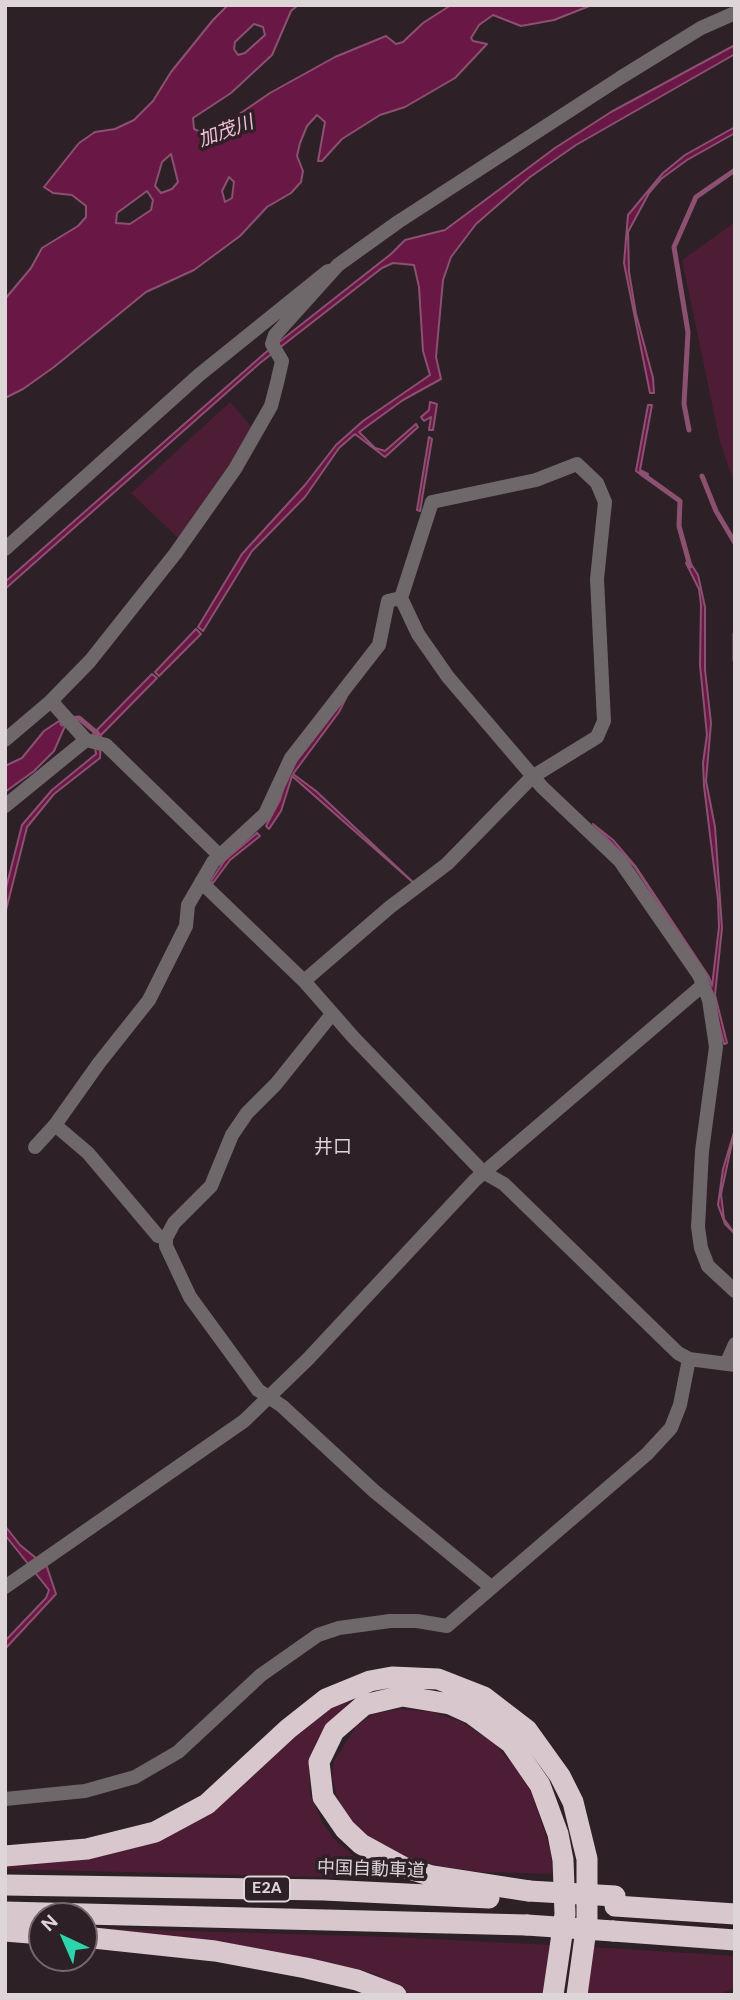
<!DOCTYPE html>
<meta charset="utf-8">
<style>
body{margin:0}
#map{position:relative;width:740px;height:2000px;overflow:hidden;background:#2d2026;font-family:"DM Sans",sans-serif}
canvas{display:block}
.frame{position:absolute;inset:0;border:7px solid #ded5d9;pointer-events:none}
.north{position:absolute;left:28px;top:1902px;width:70px;height:70px;box-sizing:border-box;background:#2d2026;border:2px solid #74686e;border-radius:50%;rotate:316deg;font-size:19px;font-weight:700;line-height:28px;text-align:center;color:#ded5d9}
.north::after{content:'';display:block;margin:auto;width:24px;height:32px;background:#2cd5ab;clip-path:polygon(50% 0,100% 100%,50% 72%,0 100%)}
</style>
<div id="map">
<canvas width="740" height="2000"></canvas>
<div class="frame"></div>
<div class="north">N</div>
</div>
<script>
const c = document.querySelector('canvas').getContext('2d');
c.lineJoin = 'round';
function fillPath(path, color) { c.fillStyle = color; c.fill(path, 'evenodd'); }
const toPath = rows => new Path2D(rows.map(r => 'M' + r).join(''));
function strokePath(path, color, width, dash) { c.strokeStyle = color; c.lineWidth = width; c.lineCap = dash ? 'butt' : 'round'; c.setLineDash(dash || []); c.stroke(path); }
function label(font, color, halo, rows, align = 'center') {
  c.font = font + ' "DM Sans","Noto Sans JP",sans-serif'; c.lineWidth = 7; c.setLineDash([]); c.textBaseline = 'middle'; c.strokeStyle = halo; c.fillStyle = color; for (const [text, x, y, turn = 0] of rows) {
    c.save(); c.translate(x, y); c.rotate((+turn || 0) * Math.PI / 180); c.textAlign = isNaN(turn) ? turn : align; if (halo) c.strokeText(text, 0, 0); c.fillText(text, 0, 0); c.restore();
  }
}
fillPath(toPath([
 [735,222,735,486,720,442,682,260],
 [230,402,254,430,178,538,131,493],
 [353,1698,319,1736,309,1760,310,1794,322,1822,334,1839,355,1857,400,1879,5,1869,5,1866,136,1847,320,1713],
 [401,1709,432,1712,462,1722,494,1743,520,1773,532,1794,551,1852,552,1874,480,1872,439,1866,398,1855,376,1843,357,1828,345,1814,336,1794,332,1775,334,1761,357,1725,374,1714],
 [84,1928,393,1937,551,1945,542,1995,412,1995,377,1975,358,1969],
 [594,1947,735,1956,735,1988,717,1995,586,1995]
]), '#4d1d35');
const water = toPath([
 [228,5,298,5,291,11,272,55,231,93,193,118,194,129,205,134,219,128,270,93,335,57,386,36,396,44,403,42,423,23,451,5,592,5,554,20,521,26,493,15,479,25,471,38,473,41,487,44,455,78,405,107,380,115,342,139,322,161,318,161,325,122,317,115,307,126,300,143,297,156,303,171,301,182,291,193,267,207,240,236,194,270,146,292,54,367,23,389,5,398,5,299,31,268,42,248,78,226,86,217,86,206,72,195,53,193,44,187,79,143,95,132,115,129,134,120,153,101,171,72,213,20,228,5],
 [254,24,263,27,265,35,245,53,238,55,234,49,235,42,254,24],
 [171,154,178,182,172,189,161,193,155,186,162,162,171,154],
 [229,177,234,182,232,198,225,202,222,191,229,177],
 [147,191,153,200,151,210,130,224,116,223,117,213,147,191],
 [735,45,735,54,576,145,530,177,476,224,451,257,443,280,436,357,441,379,403,400,359,432,375,448,385,451,416,424,418,427,385,457,355,434,339,448,305,497,252,551,203,631,198,627,242,554,305,485,336,445,363,421,430,375,423,351,419,287,414,265,393,263,382,268,260,363,5,589,5,582,265,353,391,254,405,240,445,230,555,148,611,112,735,45],
 [735,127,735,133,687,160,661,179,649,193,628,232,629,272,636,314,653,378,654,393,650,393,624,263,628,215,663,173,685,155,735,127],
 [430,402,437,404,433,430,429,430,431,417,424,421,421,417,429,410,430,402],
 [648,405,652,405,640,470,648,474,646,478,636,471,648,405],
 [429,437,432,439,420,511,417,510,429,437],
 [689,561,698,575,705,607,705,670,711,723,706,781,715,827,722,928,715,995,727,1043,724,1044,707,977,634,866,593,824,613,840,636,867,709,977,712,986,719,927,718,900,704,786,703,763,707,735,700,665,701,605,699,589,686,563,689,561],
 [196,629,201,634,159,676,155,672,196,629],
 [152,674,157,678,101,735,100,758,54,794,27,827,5,914,5,892,22,825,52,790,96,754,93,734,152,674],
 [348,694,339,712,293,774,316,791,416,885,292,776,281,811,269,829,266,826,280,800,288,772,348,694],
 [59,721,65,726,54,751,34,771,5,792,5,766,22,758,44,731,59,721],
 [257,833,260,836,230,860,213,883,211,881,225,860,257,833],
 [735,1129,721,1194,724,1219,735,1234,725,1224,718,1205,723,1169,735,1129],
 [5,1526,20,1545,47,1567,56,1594,5,1649,5,1641,46,1598,49,1590,5,1535,5,1526]
]);
fillPath(water, '#691745');
strokePath(water, '#8c5071', 2);
strokePath(toPath([
 [689,430,684,404,688,332,674,247,696,197,735,170],
 [641,473,680,501,679,526,690,566],
 [702,476,716,511,735,543],
 [735,634,735,660],
 [62,724,66,719,79,718,98,734]
]), '#8c5071', 5);
strokePath(toPath([
 [5,549,199,375,328,271],
 [51,701,86,740],
 [5,740,51,701,90,661,175,554,235,469,271,406,277,383,282,361,272,344,275,335,338,265,398,222,620,78,701,28,735,13],
 [5,806,86,740,106,745,219,855],
 [201,882,304,981,354,1038,483,1172,504,1184,678,1353,689,1359,735,1365],
 [304,981,390,907,447,864,532,777,597,737,604,721,597,579,605,502,597,483,577,464,536,480,432,502,401,598],
 [332,1014,276,1084,247,1113,232,1135,211,1186,174,1223,166,1238,166,1246,190,1297,258,1390,282,1406,374,1491,491,1587],
 [55,1125,88,1153,158,1236,166,1238],
 [35,1147,55,1125,99,1063,149,1000,186,926,188,905,213,862,265,814,291,758,379,645,388,601,401,598,418,634,448,677,542,787,620,861,699,975,709,1000,716,1047,702,1151,698,1227,701,1248,708,1266,735,1291],
 [727,1362,735,1344],
 [5,1587,244,1421,308,1359,475,1180,703,985],
 [5,1799,85,1791,135,1777,178,1752,261,1675,318,1635,339,1628,390,1621,417,1621,447,1626,647,1454,671,1428,680,1405,689,1359]
]), '#6f686b', 14);
strokePath(toPath([
 [5,1856,87,1849,155,1832,207,1804,288,1729,326,1699,370,1681,392,1677,438,1679,484,1697,527,1730,560,1776,573,1802,587,1859,587,1922,577,1995],
 [5,1885,324,1890,489,1898],
 [529,1891,432,1876,403,1867,361,1844,345,1829,323,1797,319,1762,334,1731,364,1705,402,1696,450,1704,472,1714,511,1743,540,1785,558,1834,563,1860,565,1914,553,1995],
 [615,1906,735,1914],
 [5,1912,527,1925],
 [5,1931,42,1934],
 [613,1931,735,1940],
 [84,1937,215,1951,306,1968,357,1980,396,1995]
]), '#d8c8ce', 21);
strokePath(toPath([
 [529,1891,615,1896],
 [527,1925,613,1931]
]), '#d8c8ce', 21);
for (const [x, y, w] of [
 [267,1889,46]
]) { const box = new Path2D(); box.roundRect(x - w / 2, y - 12.5, w, 25, 5); c.fillStyle = '#2d2026'; c.fill(box); strokePath(box, '#ded5d9', 2); }
label('bold 16px', '#ded5d9', null, [
 ["E2A",267,1889]
]);
label('18px', '#ded5d9', '#2d2026', [
 ["中国自動車道",371,1870,2]
]);
label('italic 19px', '#f1c0d5', '#2d2026', [
 ["加茂川",226,132,-20]
]);
label('19px', '#ded5d9', '#2d2026', [
 ["井口",333,1148]
]);
</script>
